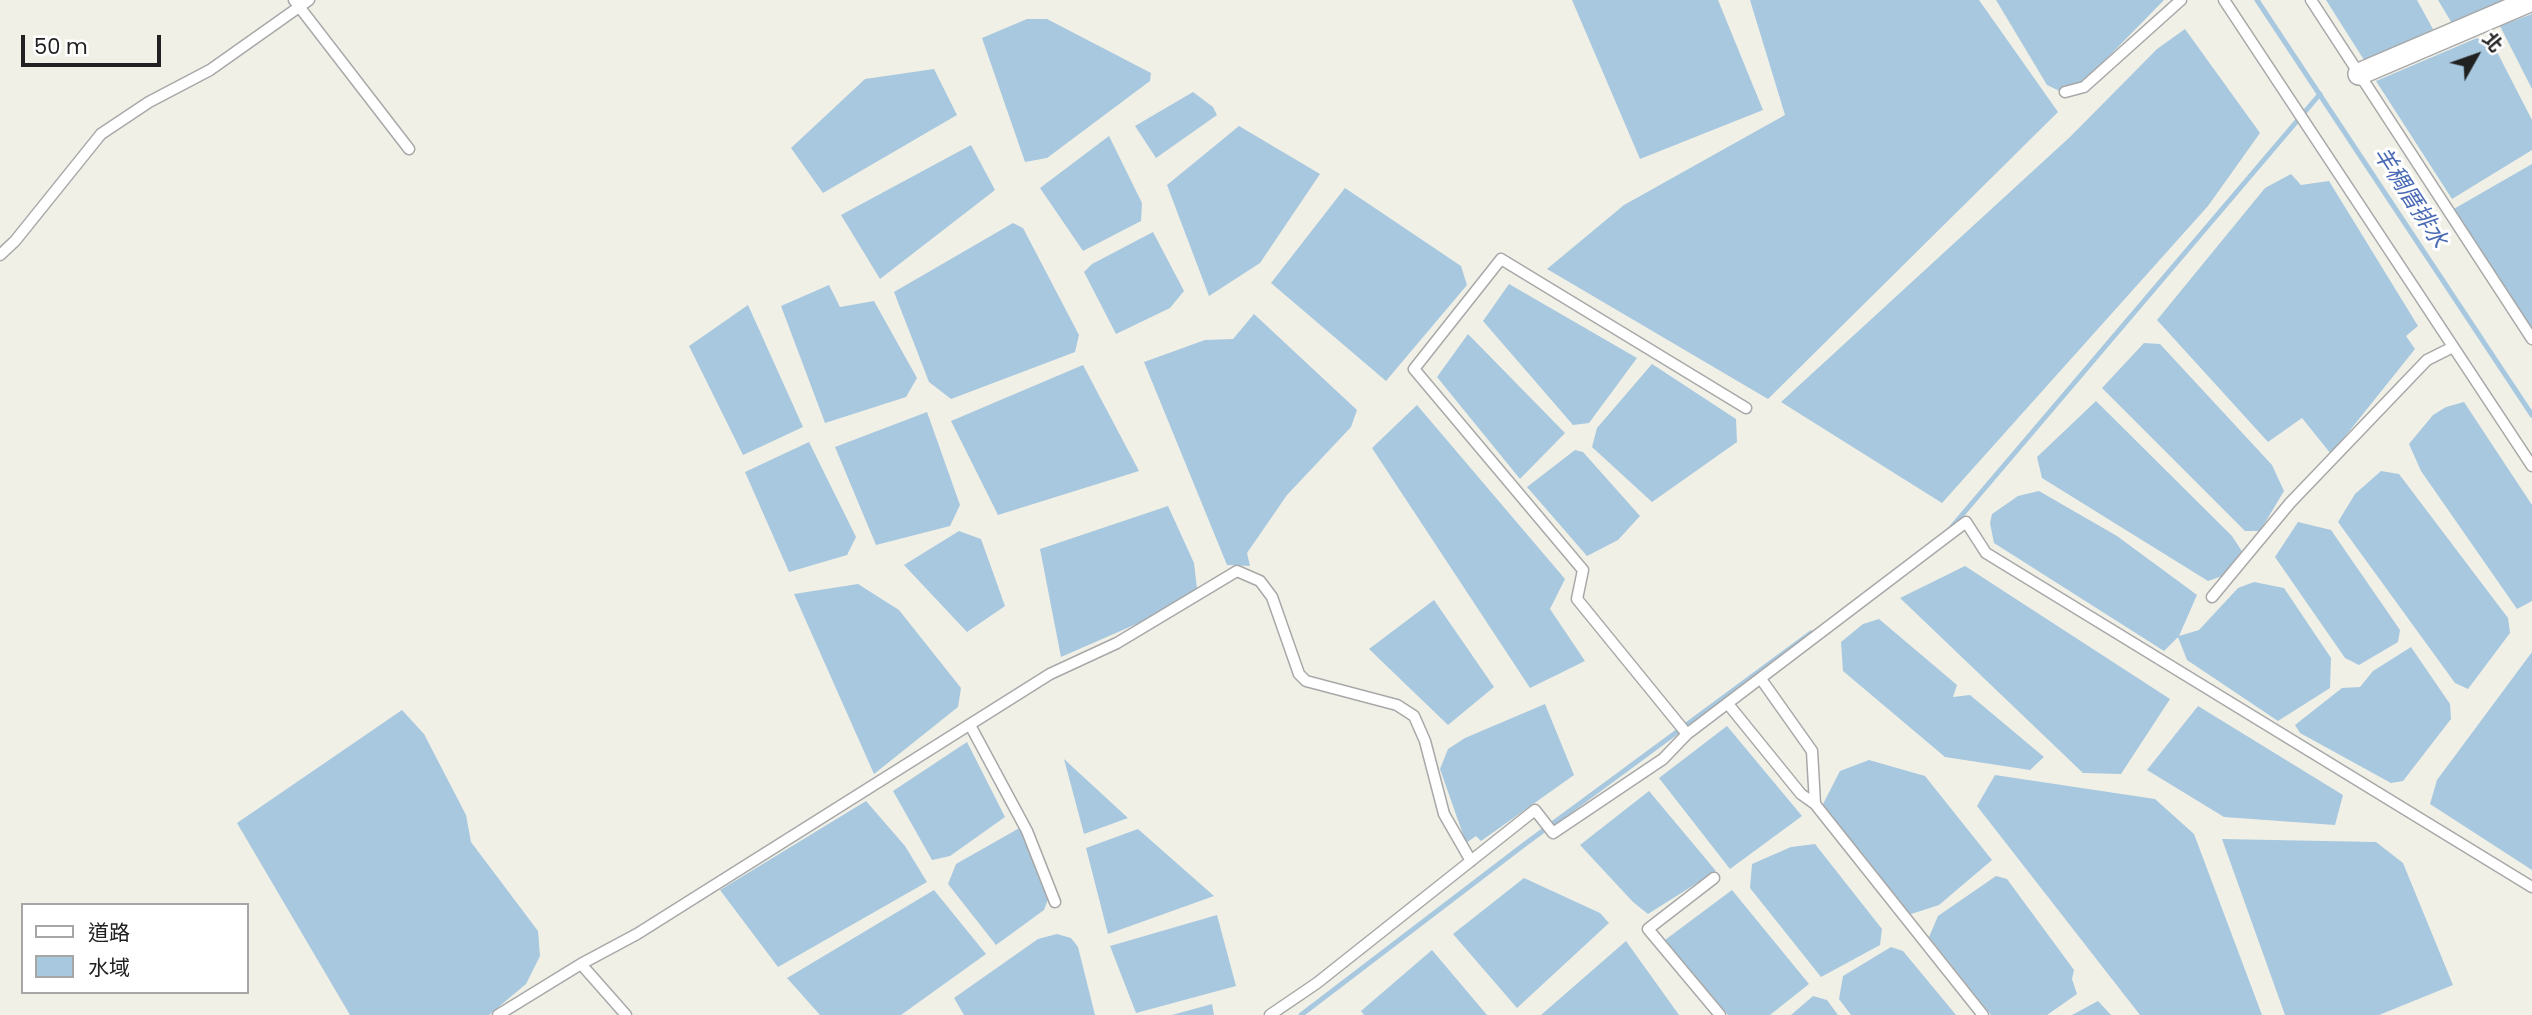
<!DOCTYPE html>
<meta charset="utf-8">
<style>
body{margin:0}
#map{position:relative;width:2532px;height:1015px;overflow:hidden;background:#f1f0e7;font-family:Poppins,"Noto Sans TC",sans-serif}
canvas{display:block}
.legend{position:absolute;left:21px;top:903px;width:228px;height:91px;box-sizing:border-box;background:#fff;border:2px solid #a6a6a6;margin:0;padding:9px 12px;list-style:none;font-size:21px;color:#212121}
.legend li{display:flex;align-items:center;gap:14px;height:35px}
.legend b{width:35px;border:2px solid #a6a6a6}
.north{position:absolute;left:2441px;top:21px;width:70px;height:70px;-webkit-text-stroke:5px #fff;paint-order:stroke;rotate:50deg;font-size:19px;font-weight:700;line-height:28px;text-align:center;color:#212121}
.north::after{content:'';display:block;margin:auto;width:24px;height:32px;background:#212121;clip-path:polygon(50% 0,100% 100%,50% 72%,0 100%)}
.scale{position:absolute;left:21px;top:35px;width:140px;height:32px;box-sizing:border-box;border:4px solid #212121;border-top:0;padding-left:9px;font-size:21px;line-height:24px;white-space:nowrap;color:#212121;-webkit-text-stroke:5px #fff;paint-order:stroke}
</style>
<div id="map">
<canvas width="2532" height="1015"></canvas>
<ul class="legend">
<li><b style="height:9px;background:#fff"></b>道路</li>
<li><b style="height:19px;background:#a7c8df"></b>水域</li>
</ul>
<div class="north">北</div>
<div class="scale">50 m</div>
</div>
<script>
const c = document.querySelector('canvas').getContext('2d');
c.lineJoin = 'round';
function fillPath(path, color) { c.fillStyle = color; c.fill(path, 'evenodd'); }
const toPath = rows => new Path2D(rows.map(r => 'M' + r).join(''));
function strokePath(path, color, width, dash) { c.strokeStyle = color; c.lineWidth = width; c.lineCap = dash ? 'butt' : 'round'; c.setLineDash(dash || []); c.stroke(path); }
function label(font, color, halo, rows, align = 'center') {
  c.font = font + ' Poppins,"Noto Sans TC",sans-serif'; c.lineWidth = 6; c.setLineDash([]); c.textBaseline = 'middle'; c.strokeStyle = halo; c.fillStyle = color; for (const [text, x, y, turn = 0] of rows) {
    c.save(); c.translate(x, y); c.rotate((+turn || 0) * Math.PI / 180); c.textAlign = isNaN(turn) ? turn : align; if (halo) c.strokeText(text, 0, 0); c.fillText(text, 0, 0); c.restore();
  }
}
fillPath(toPath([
 [1572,0,1718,0,1763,110,1640,159],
 [1750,0,1979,0,2058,112,1768,399,1547,269,1624,205,1785,115],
 [1996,0,2164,0,2070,96,2047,85],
 [2326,0,2417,0,2434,31,2364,60],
 [2438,0,2509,0,2453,25],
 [2532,14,2532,89,2500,26],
 [1027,19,1047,19,1151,73,1150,81,1047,158,1025,162,982,38],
 [2185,29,2260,133,2208,206,1942,503,1781,402,2071,136,2157,49],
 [2477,38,2495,48,2532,120,2532,150,2452,199,2376,81],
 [934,69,957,115,823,193,791,148,865,79],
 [1193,92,1213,107,1217,115,1156,158,1135,126],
 [1239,126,1320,174,1260,263,1209,296,1167,185],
 [1109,136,1142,203,1141,221,1083,251,1040,188],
 [971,145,995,190,880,279,841,215],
 [2532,164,2532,330,2452,210],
 [2291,174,2301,185,2329,181,2418,326,2406,336,2415,349,2331,454,2302,418,2268,442,2157,320,2265,188],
 [1345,188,1461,266,1467,285,1386,381,1271,283],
 [1013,223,1023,228,1079,335,1075,352,951,399,929,382,894,292],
 [1153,232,1184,291,1170,308,1116,334,1084,272,1092,264],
 [1509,284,1637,358,1589,423,1573,425,1483,321],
 [829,285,840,307,874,301,917,378,906,397,825,423,781,306],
 [748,305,803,427,743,455,689,346],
 [1254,314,1357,410,1351,427,1287,495,1247,553,1250,566,1227,565,1144,362,1205,340,1233,339],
 [1468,334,1565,433,1520,479,1437,377],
 [2144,343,2160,344,2272,465,2284,491,2260,531,2245,531,2102,388],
 [1652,364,1736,419,1737,442,1652,502,1592,447,1597,428],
 [1083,365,1139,471,998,515,951,421],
 [2096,401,2232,536,2243,553,2234,572,2208,581,2042,478,2037,457],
 [2464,402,2532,505,2532,601,2517,609,2421,471,2409,444,2433,415,2446,407],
 [1417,405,1565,579,1550,609,1585,661,1530,688,1372,448],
 [927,412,960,505,950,526,876,545,835,447],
 [809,442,856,537,847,555,789,572,745,472],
 [1575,450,1583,452,1640,516,1618,540,1587,556,1527,487],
 [2381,471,2399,474,2508,618,2510,633,2468,689,2455,683,2338,522,2355,494],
 [2039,491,2117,536,2197,595,2179,636,2199,630,2238,588,2254,582,2284,588,2331,658,2330,688,2278,721,2187,660,2178,637,2164,651,1994,543,1990,523,1992,514,2018,496],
 [1168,506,1194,563,1198,597,1061,657,1040,549],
 [2298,522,2331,530,2400,630,2398,642,2359,665,2345,658,2275,557],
 [959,531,981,539,1005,606,967,632,904,565],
 [1965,566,2170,699,2121,774,2083,773,1900,598],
 [858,584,899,610,961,688,958,707,874,774,794,594],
 [1434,600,1494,687,1448,725,1369,649],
 [1879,619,1957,685,1953,697,1970,695,2044,757,2030,770,1945,757,1843,671,1841,642,1863,624],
 [2411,647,2450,704,2451,719,2403,781,2391,783,2300,733,2295,725,2342,688,2360,687,2373,671],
 [2532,652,2532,870,2430,804,2437,780],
 [1545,704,1574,775,1481,841,1476,836,1466,843,1440,769,1448,749,1465,738],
 [2198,706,2343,795,2335,825,2224,817,2147,770],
 [402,710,424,734,466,815,471,842,538,931,540,956,526,984,489,1015,350,1015,237,823],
 [1727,726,1802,816,1730,869,1659,778],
 [967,742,1005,817,950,856,932,860,893,791],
 [1064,759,1128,818,1084,834],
 [1869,760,1925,776,1992,860,1939,905,1908,915,1822,806,1840,771],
 [1995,775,2155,799,2194,834,2262,1015,2140,1015,1977,806],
 [1649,791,1716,871,1648,914,1633,902,1580,845],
 [866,801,905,846,927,882,778,967,720,890],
 [1023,826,1052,889,1044,910,996,945,948,884,956,864],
 [1138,829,1214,896,1108,934,1086,848],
 [2222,839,2376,842,2403,863,2453,985,2379,1015,2285,1015],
 [1815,844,1882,929,1880,945,1821,977,1750,888,1752,864,1791,847],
 [1996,876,2007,879,2074,970,2072,979,2077,994,2047,1015,1991,1015,1929,937,1938,916],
 [1524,878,1600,913,1609,923,1517,1008,1453,934],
 [934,890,986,954,901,1015,820,1015,787,978],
 [1732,890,1809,984,1770,1015,1728,1015,1665,940],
 [1217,915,1236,986,1136,1013,1110,946],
 [1057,934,1071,938,1078,947,1095,1015,964,1015,954,998,1038,939],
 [1626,941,1679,1015,1541,1015],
 [1891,947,1903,951,1956,1015,1851,1015,1839,999,1843,976],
 [1432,950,1487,1015,1364,1015,1361,1011],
 [1813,996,1827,1000,1838,1015,1791,1015],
 [2098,1001,2111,1015,2072,1015],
 [1212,1004,1214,1015,1172,1015]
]), '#a7c8df');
strokePath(toPath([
 [2257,0,2532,415],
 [1950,529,2320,94],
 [1301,1015,1525,844,1811,633]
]), '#a7c8df', 5);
const service = toPath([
 [294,0,409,149],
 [2224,0,2532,466],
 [2311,0,2532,339],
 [2065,92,2084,87,2181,0],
 [0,255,15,241,101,134,149,102,210,70,309,0],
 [2212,597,2290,503,2427,360,2453,347],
 [1761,679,1812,751,1815,804,1983,1015],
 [1728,704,1801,794,1815,804],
 [970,725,1027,831,1055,902],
 [1687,734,1577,599,1583,570,1414,369,1501,259,1746,408],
 [1714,878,1648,929,1720,1015],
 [581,964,626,1015],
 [498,1015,581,964,637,934,1050,674,1117,643,1237,571,1260,581,1272,597,1299,674,1306,681,1397,705,1414,716,1425,741,1444,814,1471,861],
 [1270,1015,1317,983,1535,810,1553,833,1663,759,1687,734,1966,522,1986,553,2532,887]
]);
const minor = toPath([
 [2359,74,2532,0]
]);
strokePath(service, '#a8a8a8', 13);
strokePath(minor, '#a8a8a8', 24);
strokePath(service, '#fff', 10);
strokePath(minor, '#fff', 21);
label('italic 23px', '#4a6bb4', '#fff', [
 ["羊稠厝排水",2409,198,57]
]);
</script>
